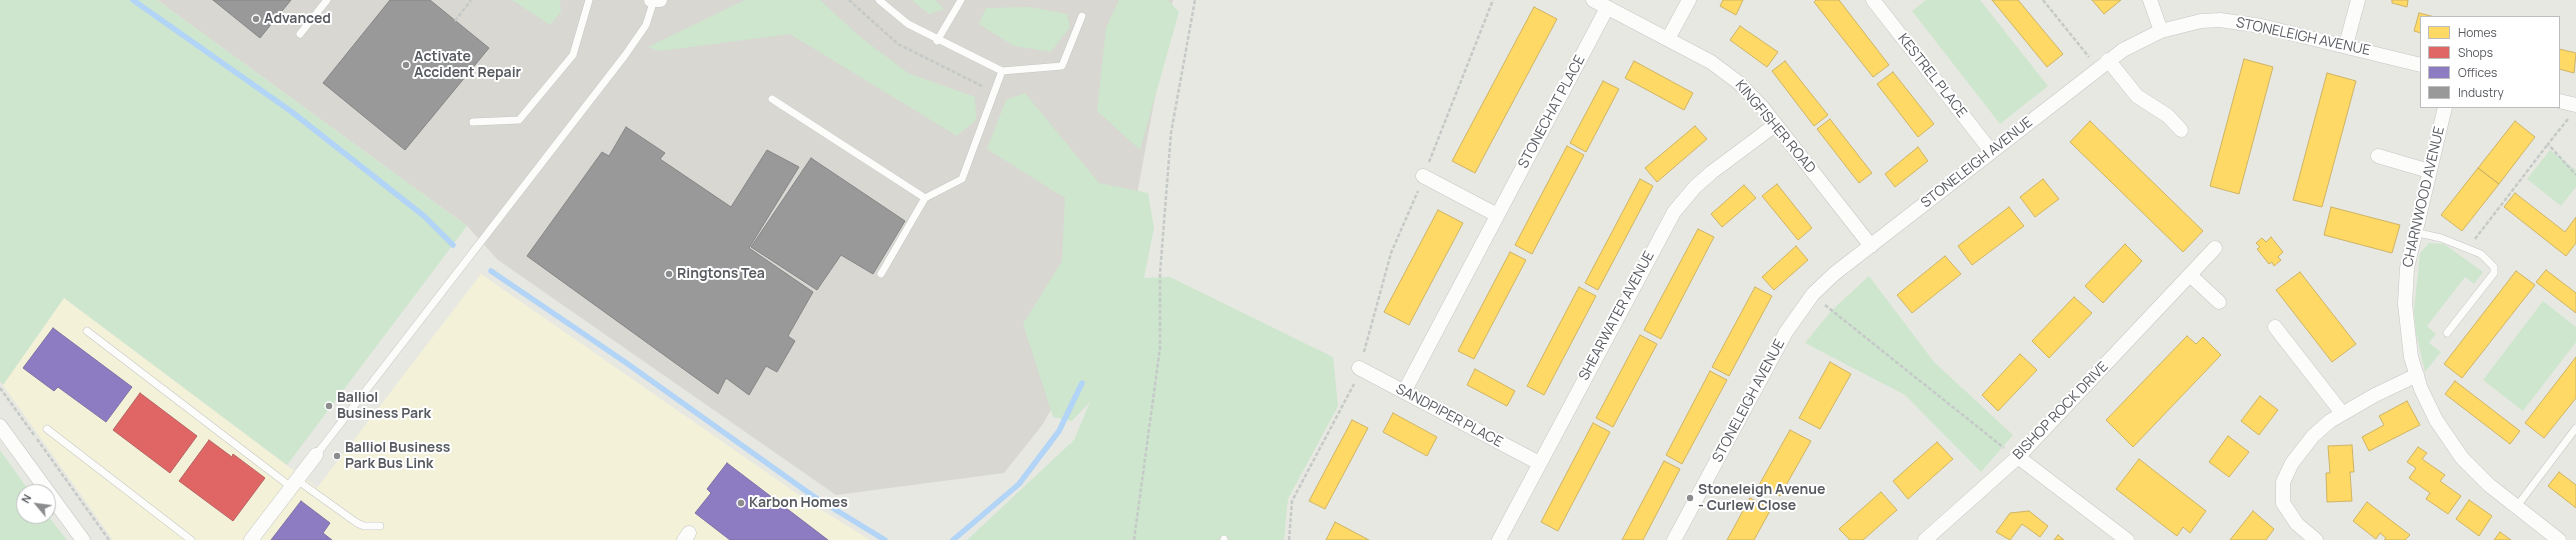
<!DOCTYPE html>
<style>
body{margin:0}
#map{position:relative;width:2576px;height:540px;overflow:hidden;background:#e8e8e2;font-family:Manrope,sans-serif}
canvas{display:block}
.legend{position:absolute;left:2420px;top:16px;width:140px;height:92px;box-sizing:border-box;background:#fff;border:1px solid #bcbdbf;margin:0;padding:5px 7px;list-style:none;font-size:12px;color:#585b60}
.legend li{display:flex;align-items:center;gap:8px;height:20px}
.legend b{width:20px;border:1px solid #bcbdbf}
.north{position:absolute;left:16px;top:484px;width:40px;height:40px;box-sizing:border-box;background:#fff;border:1px solid #bcbdbf;border-radius:50%;rotate:299deg;font-size:11px;font-weight:700;line-height:16px;text-align:center;color:#585b60}
.north::after{content:'';display:block;margin:auto;width:14px;height:18px;background:#8a8c8e;clip-path:polygon(50% 0,100% 100%,50% 72%,0 100%)}
</style>
<div id="map">
<canvas width="2576" height="540"></canvas>
<ul class="legend">
<li><b style="height:11px;background:#ffd966"></b>Homes</li>
<li><b style="height:11px;background:#e06666"></b>Shops</li>
<li><b style="height:11px;background:#8e7cc3"></b>Offices</li>
<li><b style="height:11px;background:#999"></b>Industry</li>
</ul>
<div class="north">N</div>
</div>
<script>
const c = document.querySelector('canvas').getContext('2d');
c.lineJoin = 'round';
function fillPath(path, color) { c.fillStyle = color; c.fill(path, 'evenodd'); }
const toPath = rows => new Path2D(rows.map(r => 'M' + r).join(''));
function strokePath(path, color, width, dash) { c.strokeStyle = color; c.lineWidth = width; c.lineCap = dash ? 'butt' : 'round'; c.setLineDash(dash || []); c.stroke(path); }
function label(font, color, halo, rows, align = 'center') {
  c.font = font + ' Manrope,sans-serif'; c.lineWidth = 4; c.setLineDash([]); c.textBaseline = 'middle'; c.strokeStyle = halo; c.fillStyle = color; for (const [text, x, y, turn = 0] of rows) {
    c.save(); c.translate(x, y); c.rotate((+turn || 0) * Math.PI / 180); c.textAlign = isNaN(turn) ? turn : align; if (halo) c.strokeText(text, 0, 0); c.fillText(text, 0, 0); c.restore();
  }
}
fillPath(toPath([
 [481,274,812,504,870,540,113,540,3,385,64,298,317,488]
]), '#f4f1d9');
fillPath(toPath([
 [157,0,1173,0,1121,281,1043,424,1004,473,836,495,498,260,467,226]
]), '#d8d7d1');
fillPath(toPath([
 [0,0,157,0,467,226,287,465,64,298,3,385,0,381],
 [512,0,560,0,561,12,550,25],
 [745,0,820,0,859,36,908,73,975,97,976,120,957,136,790,34,660,51,648,47],
 [912,0,935,0,944,9,929,14],
 [1119,0,1168,0,1179,12,1140,150,1097,111,1106,28],
 [1926,0,1980,0,2048,86,2000,124,1912,11],
 [1030,7,1067,14,1070,27,1051,52,1014,46,979,24,986,8],
 [1025,93,1099,183,1148,193,1154,228,1144,278,1170,277,1333,357,1338,406,1288,499,1284,540,967,540,1074,440,1090,402,1072,421,1053,417,1023,324,1062,261,1065,198,987,149,1006,100],
 [2550,150,2576,170,2576,187,2561,206,2527,179],
 [2429,243,2444,244,2483,272,2474,284,2465,277,2427,326,2436,334,2429,343,2441,352,2425,372,2416,333,2414,311,2420,253],
 [1869,276,1934,362,2013,435,1981,472,1905,395,1805,343,1832,310],
 [2543,301,2576,327,2576,342,2523,411,2483,380],
 [0,450,30,492,24,492,24,516,48,516,67,540,0,540]
]), '#cee6ce');
const homes = toPath([
 [1723,0,1743,0,1736,15,1720,6,1723,0],
 [1816,0,1839,0,1889,65,1873,77,1814,2,1816,0],
 [1992,0,2018,0,2063,54,2047,67,1992,0],
 [2092,0,2121,0,2104,14,2092,0],
 [2392,0,2408,0,2407,7,2392,3,2392,0],
 [1534,7,1557,19,1475,173,1452,161,1534,7],
 [2419,13,2435,17,2421,17,2421,33,2414,31,2419,13],
 [1740,26,1778,52,1767,67,1730,40,1740,26],
 [2559,49,2576,53,2574,73,2559,69,2559,49],
 [2244,59,2273,67,2239,194,2210,186,2244,59],
 [1634,61,1693,93,1684,110,1625,78,1634,61],
 [1785,61,1828,115,1814,126,1772,71,1785,61],
 [1893,72,1934,124,1918,137,1877,84,1893,72],
 [2327,73,2356,81,2322,207,2293,200,2327,73],
 [1603,81,1619,89,1586,152,1570,143,1603,81],
 [1830,119,1872,173,1859,183,1817,129,1830,119],
 [2090,121,2203,231,2183,252,2070,142,2090,121],
 [2515,121,2535,137,2499,184,2478,168,2515,121],
 [1695,126,1707,139,1657,182,1645,168,1695,126],
 [1567,146,1584,155,1532,254,1515,245,1567,146],
 [1918,147,1928,161,1895,187,1885,174,1918,147],
 [2478,168,2499,184,2462,231,2441,215,2478,168],
 [1640,179,1653,186,1598,290,1585,283,1640,179],
 [2043,179,2059,199,2035,217,2020,197,2043,179],
 [1777,184,1812,228,1798,240,1762,196,1777,184],
 [1744,185,1756,198,1722,227,1711,214,1744,185],
 [2515,193,2565,232,2576,217,2576,243,2566,256,2504,207,2515,193],
 [2009,207,2024,226,1972,265,1958,246,2009,207],
 [2331,207,2400,225,2392,253,2324,235,2331,207],
 [1438,210,1463,223,1409,325,1384,312,1438,210],
 [1698,229,1714,237,1661,339,1644,330,1698,229],
 [2271,237,2283,252,2278,257,2281,260,2274,266,2272,262,2269,264,2257,249,2260,247,2256,243,2262,238,2266,242,2271,237],
 [2125,244,2142,261,2103,303,2085,286,2125,244],
 [1796,246,1808,260,1774,290,1762,277,1796,246],
 [1510,252,1526,260,1474,359,1458,351,1510,252],
 [1945,256,1961,274,1912,313,1897,295,1945,256],
 [2546,270,2576,293,2576,313,2536,282,2546,270],
 [2516,271,2535,285,2462,378,2444,364,2516,271],
 [2300,272,2356,344,2332,362,2276,290,2300,272],
 [1579,287,1596,296,1544,395,1527,386,1579,287],
 [1755,287,1772,296,1729,376,1712,367,1755,287],
 [2074,297,2092,313,2049,358,2032,341,2074,297],
 [1640,335,1657,344,1613,427,1596,418,1640,335],
 [2187,336,2196,344,2203,337,2221,355,2133,447,2106,420,2187,336],
 [2020,354,2037,370,1998,411,1982,395,2020,354],
 [2576,357,2576,398,2544,438,2525,423,2576,357],
 [1830,362,1851,374,1820,429,1799,418,1830,362],
 [1475,369,1515,391,1507,406,1467,385,1475,369],
 [1710,371,1727,380,1682,464,1666,455,1710,371],
 [2455,381,2520,431,2510,444,2445,394,2455,381],
 [2260,396,2278,410,2259,435,2241,421,2260,396],
 [2407,401,2420,425,2369,451,2362,437,2384,425,2379,416,2407,401],
 [1393,413,1437,437,1427,456,1383,432,1393,413],
 [1352,420,1368,428,1325,509,1309,501,1352,420],
 [1593,423,1610,432,1558,531,1541,522,1593,423],
 [1790,430,1811,441,1780,496,1759,485,1790,430],
 [2228,436,2249,452,2229,477,2209,462,2228,436],
 [1937,442,1953,459,1908,499,1893,481,1937,442],
 [2352,445,2354,472,2350,472,2352,501,2327,502,2326,473,2330,473,2328,446,2352,445],
 [2418,447,2427,453,2422,459,2445,475,2440,481,2461,496,2448,514,2426,499,2430,493,2409,478,2416,468,2407,462,2418,447],
 [2139,459,2206,511,2190,533,2183,527,2177,536,2116,489,2139,459],
 [1664,461,1680,469,1643,540,1622,540,1664,461],
 [2559,472,2576,485,2576,508,2548,486,2559,472],
 [1881,492,1897,510,1863,540,1850,540,1839,529,1881,492],
 [1750,498,1771,509,1754,540,1727,540,1750,498],
 [2469,500,2492,516,2479,536,2456,519,2469,500],
 [2367,502,2410,535,2405,540,2384,540,2386,538,2380,533,2376,539,2353,521,2367,502],
 [2029,511,2048,526,2040,537,2022,524,2010,540,1996,532,2010,513,2029,511],
 [2253,511,2274,529,2266,540,2230,540,2253,511],
 [1335,522,1369,540,1326,540,1335,522],
 [2500,532,2511,540,2494,540,2500,532],
 [2058,535,2064,540,2054,540,2058,535]
]);
fillPath(homes, '#ffd966');
strokePath(homes, '#cdb364', 1);
const shops = toPath([
 [140,393,197,436,170,473,113,430,140,393],
 [209,440,232,457,233,454,265,478,233,521,179,481,209,440]
]);
fillPath(shops, '#e06666');
strokePath(shops, '#b76364', 1);
const offices = toPath([
 [53,328,132,387,106,422,58,387,54,391,23,368,53,328],
 [727,463,828,540,730,540,695,513,711,493,707,489,727,463],
 [301,501,330,523,323,533,332,540,271,540,301,501]
]);
fillPath(offices, '#8e7cc3');
strokePath(offices, '#7e72a5', 1);
const industry = toPath([
 [213,0,291,0,260,38,213,0],
 [390,0,430,0,489,48,405,150,323,83,390,0],
 [626,127,665,153,660,159,731,207,767,150,799,167,749,248,813,292,788,336,795,341,777,372,766,366,749,395,726,378,718,394,527,256,602,152,609,156,626,127],
 [811,158,905,221,873,274,841,255,817,290,751,247,811,158]
]);
fillPath(industry, '#999');
strokePath(industry, '#868688', 1);
strokePath(toPath([
 [133,0,292,112,424,216,453,245],
 [491,271,625,362,813,496,885,540],
 [953,540,1019,484,1059,431,1082,383]
]), '#b2d4f6', 5.5);
const lane = toPath([
 [879,0,908,24,1002,71,1062,66,1082,16],
 [300,34,327,0],
 [937,41,961,0],
 [772,99,925,198,962,179,1002,71],
 [473,122,519,120,573,55,589,0],
 [2414,232,2441,238,2481,254,2494,267,2494,273,2447,333],
 [881,274,925,198],
 [87,331,291,487],
 [47,429,191,540],
 [316,455,626,54,646,25,654,0],
 [297,480,357,523,364,526,380,526],
 [2517,506,2576,428],
 [1224,540,1224,539]
]);
const street = toPath([
 [651,0,660,0],
 [1593,0,1711,62,1739,83,1762,107,1871,246],
 [1873,0,1991,151],
 [2150,0,2161,31],
 [1668,39,1689,0],
 [2346,45,2358,0],
 [2108,60,2137,96,2168,116,2181,130],
 [2559,101,2576,105],
 [2445,107,2407,268,2405,304,2411,357,2421,389,2436,420,2462,458,2489,485,2559,540],
 [2378,156,2429,171],
 [1423,176,1497,215],
 [2190,275,2219,302],
 [2275,327,2342,413],
 [1359,368,1539,463],
 [1404,392,1607,8],
 [0,426,48,492],
 [2018,457,2127,540],
 [48,492,83,540],
 [251,540,316,455],
 [684,540,689,533],
 [1499,540,1674,212,1695,187,1712,172,1775,125],
 [1674,540,1786,332,1813,294,1834,274,2123,50,2161,31,2201,21,2220,20,2261,26,2421,65],
 [1925,540,2018,457,2215,248],
 [2316,540,2297,524,2283,503,2283,482,2292,463,2313,436,2330,421,2375,395,2417,375]
]);
strokePath(lane, '#c5c6c4', 8);
strokePath(street, '#c5c6c4', 15);
strokePath(toPath([
 [849,0,898,44,984,87],
 [2043,0,2089,57],
 [455,21,471,0],
 [2568,119,2548,144,2576,175],
 [1429,162,1493,0],
 [2475,239,2548,144],
 [1825,305,2004,448],
 [1364,352,1391,253,1418,191],
 [0,388,34,435],
 [37,439,109,540],
 [1134,540,1160,348,1160,273,1171,133,1195,0],
 [1289,540,1292,501,1354,384]
]), '#c5cac8', 2.5, [4, 2]);
strokePath(lane, '#fcfcfb', 7);
strokePath(street, '#fcfcfb', 14);
for (const [x, y, r, color] of [
 [256,19,4,"#8a8c8e"],
 [406,65,4,"#8a8c8e"],
 [669,274,4,"#8a8c8e"],
 [329,406,4,"#8a8c8e"],
 [337,456,4,"#8a8c8e"],
 [1690,498,4,"#8a8c8e"],
 [741,503,4,"#8a8c8e"]
]) { const dot = new Path2D(); dot.arc(x, y, r, 0, 2 * Math.PI); c.fillStyle = color; c.fill(dot); strokePath(dot, '#fff', 1.5); }
label('bold 14px', '#585b60', '#fff', [
 ["Advanced",264,19],
 ["Activate",414,57],
 ["Accident Repair",414,73],
 ["Ringtons Tea",677,274],
 ["Balliol",337,398],
 ["Business Park",337,414],
 ["Balliol Business",345,448],
 ["Park Bus Link",345,464],
 ["Stoneleigh Avenue",1698,490],
 ["- Curlew Close",1698,506],
 ["Karbon Homes",749,503]
], 'left');
label('14px', '#585b60', '#fff', [
 ["STONELEIGH AVENUE",2303,37,12],
 ["KESTREL PLACE",1932,76,52],
 ["STONECHAT PLACE",1552,112,-62],
 ["KINGFISHER ROAD",1775,127,50],
 ["STONELEIGH AVENUE",1977,163,-38],
 ["CHARNWOOD AVENUE",2424,197,-77],
 ["SHEARWATER AVENUE",1617,316,-62],
 ["STONELEIGH AVENUE",1749,401,-62],
 ["BISHOP ROCK DRIVE",2061,411,-46],
 ["SANDPIPER PLACE",1449,416,28]
]);
</script>
